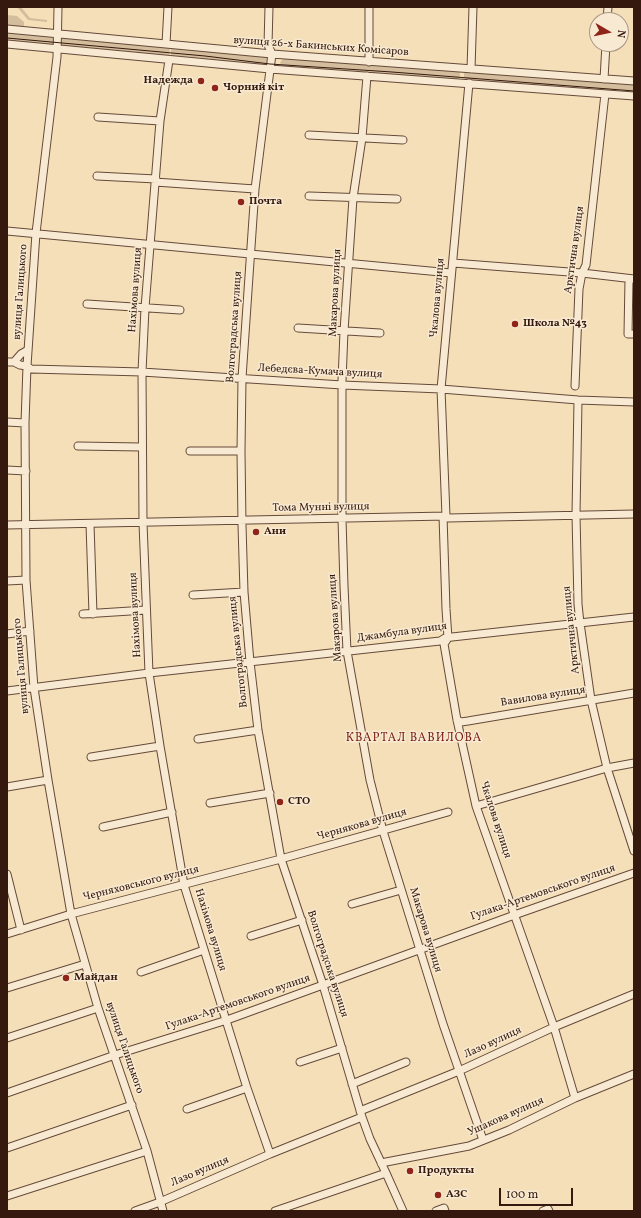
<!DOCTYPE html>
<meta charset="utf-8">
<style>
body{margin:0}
#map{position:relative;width:641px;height:1218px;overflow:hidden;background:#f5dfb9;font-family:Vollkorn,serif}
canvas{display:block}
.frame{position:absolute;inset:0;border:8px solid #35190e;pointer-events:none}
.north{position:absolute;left:589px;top:12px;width:40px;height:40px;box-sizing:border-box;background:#f8ead2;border:1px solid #aa9684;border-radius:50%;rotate:99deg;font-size:11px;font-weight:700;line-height:16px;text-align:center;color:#35190e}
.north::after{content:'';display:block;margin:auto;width:14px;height:18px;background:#8f2418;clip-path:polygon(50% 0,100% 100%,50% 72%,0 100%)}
.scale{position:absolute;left:499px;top:1188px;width:74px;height:18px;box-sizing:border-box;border:2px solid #35190e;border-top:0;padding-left:5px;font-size:12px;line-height:14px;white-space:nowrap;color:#35190e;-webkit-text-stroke:3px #f8ead2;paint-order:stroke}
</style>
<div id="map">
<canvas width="641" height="1218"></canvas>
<div class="frame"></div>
<div class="north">N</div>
<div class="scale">100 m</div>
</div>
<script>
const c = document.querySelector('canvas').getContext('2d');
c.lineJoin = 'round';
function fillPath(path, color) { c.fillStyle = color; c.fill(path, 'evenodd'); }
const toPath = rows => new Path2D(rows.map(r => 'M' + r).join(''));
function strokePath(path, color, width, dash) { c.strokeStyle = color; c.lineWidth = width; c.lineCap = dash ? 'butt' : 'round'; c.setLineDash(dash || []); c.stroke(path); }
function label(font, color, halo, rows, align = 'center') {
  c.font = font + ' Vollkorn,serif'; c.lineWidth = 3; c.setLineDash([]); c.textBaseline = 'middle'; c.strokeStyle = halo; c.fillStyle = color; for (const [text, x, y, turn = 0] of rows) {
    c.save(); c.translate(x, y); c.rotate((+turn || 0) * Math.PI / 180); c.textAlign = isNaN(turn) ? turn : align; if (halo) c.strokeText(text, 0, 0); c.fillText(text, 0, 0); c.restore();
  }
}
fillPath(toPath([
 [17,7,21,7,30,18,47,20,47,22,28,20],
 [7,15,17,16,24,22,24,27,23,27,7,26],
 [7,32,55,37,53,45,7,41],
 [63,37,170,48,169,57,62,46,60,41],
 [171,48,263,56,267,58,267,65,262,66,171,57],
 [285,58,459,72,460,73,460,76,458,79,284,67,280,63,282,60],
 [469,72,634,83,634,91,467,80,464,78,464,73]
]), '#d4bd9c');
const minor = toPath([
 [58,7,57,57,36,233,27,366,25,423,26,580,34,688,48,780,71,914,98,1008,147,1151,163,1211],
 [269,7,268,45,272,54,255,189,242,378,241,451,242,525,244,592,250,662,258,730,281,859,323,985,362,1117,370,1139,386,1173,403,1211],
 [369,7,369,62],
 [607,20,608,7],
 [7,29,272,54,634,81],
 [7,44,270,69,634,96],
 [166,44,168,7],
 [169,60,160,121,145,308,142,372,143,523,149,673,160,746,184,885,247,1088,270,1154],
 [471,69,473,7],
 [367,76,362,138,353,198,344,331,342,381,342,519,344,586,347,651,370,780,383,831,443,1024,483,1140],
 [604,79,606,44],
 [98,117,160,121],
 [309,135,403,140],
 [97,176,156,179],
 [155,182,255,189],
 [309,196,397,199],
 [7,231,451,273],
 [453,263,582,273,634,279],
 [629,279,628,334,634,334],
 [87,304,180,310],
 [298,328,380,333],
 [7,362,14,362,20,365,27,366,31,369,142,372,342,385,441,389,578,400,634,402],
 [14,362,21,354,28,350],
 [575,386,579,289,582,273,586,265,605,94],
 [578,400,576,515,578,604,580,623,591,700,607,768,634,851],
 [7,422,25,423],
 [78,446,141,447],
 [190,451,241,451],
 [7,470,26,471],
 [443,516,446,609,448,638,444,644,457,720,476,806,554,1027,575,1098],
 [446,516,441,389,469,83],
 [90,524,93,614],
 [7,525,446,516,448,518,634,514],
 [7,581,26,580],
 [193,595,244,592],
 [83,614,146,610],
 [7,634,30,631],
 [7,691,149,673,440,641,445,638,452,637,634,617],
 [457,720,461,722,468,721,634,693],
 [198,739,258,730],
 [91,757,160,746],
 [7,787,48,780],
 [210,803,270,793],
 [476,806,607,768,634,763],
 [103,827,172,812],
 [7,874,21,930],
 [352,904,401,890],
 [7,934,71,914,277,860,448,812],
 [251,936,302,920],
 [141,972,204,950],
 [7,988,85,964],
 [7,1038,98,1008],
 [300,1062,342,1048],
 [352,1084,406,1062],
 [7,1093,115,1055,227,1020,520,913,634,873],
 [187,1109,247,1088],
 [360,1111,459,1071,554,1027,634,994],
 [7,1148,132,1105],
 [381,1163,469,1146,509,1130,575,1098,634,1074],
 [7,1196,147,1151],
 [135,1211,160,1202,270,1154,362,1117],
 [275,1211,386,1173],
 [436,1211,444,1208,445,1211],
 [543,1211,548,1209,549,1211]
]);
strokePath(minor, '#654a39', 9);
strokePath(minor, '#f8ead2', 7);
strokePath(toPath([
 [7,38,205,56,270,64,392,72,634,91]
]), '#35190e', 1);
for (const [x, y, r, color] of [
 [201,81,4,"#8f2418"],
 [215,88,4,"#8f2418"],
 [241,202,4,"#8f2418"],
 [515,324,4,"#8f2418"],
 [256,532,4,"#8f2418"],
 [280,802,4,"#8f2418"],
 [66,978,4,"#8f2418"],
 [410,1171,4,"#8f2418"],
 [438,1195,4,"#8f2418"]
]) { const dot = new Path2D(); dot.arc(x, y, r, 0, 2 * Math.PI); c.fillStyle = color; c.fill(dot); strokePath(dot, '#f8ead2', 1.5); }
label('11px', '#35190e', '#f8ead2', [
 ["вулиця 26-х Бакинських Комісаров",321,47,4],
 ["Арктична вулиця",575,250,-82],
 ["Нахімова вулиця",136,290,-86],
 ["вулиця Галицького",21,292,-86],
 ["Макарова вулиця",336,293,-87],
 ["Чкалова вулиця",438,298,-85],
 ["Волгоградська вулиця",235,327,-86],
 ["Лебедєва-Кумача вулиця",320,372,3],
 ["Тома Мунні вулиця",321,508,-1],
 ["Нахімова вулиця",136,615,-93],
 ["Макарова вулиця",336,618,-94],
 ["Арктична вулиця",572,630,-96],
 ["Джамбула вулиця",402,633,-8],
 ["Волгоградська вулиця",239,652,-96],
 ["вулиця Галицького",22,666,-95],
 ["Вавилова вулиця",543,697,-9],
 ["Чкалова вулиця",495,820,72],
 ["Чернякова вулиця",362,825,-16],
 ["Черняховського вулиця",141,884,-14],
 ["Гулака-Артемовського вулиця",543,893,-19],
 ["Нахімова вулиця",210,930,73],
 ["Макарова вулиця",425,930,73],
 ["Волгоградська вулиця",327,964,72],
 ["Гулака-Артемовського вулиця",238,1003,-19],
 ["Лазо вулиця",493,1043,-25],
 ["вулиця Галицького",124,1048,71],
 ["Ушакова вулиця",506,1117,-24],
 ["Лазо вулиця",200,1172,-23]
]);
label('bold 11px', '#35190e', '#f8ead2', [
 ["Надежда",193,81,"right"],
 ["Чорний кіт",223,88],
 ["Почта",249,202],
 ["Школа №43",523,324],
 ["Ани",264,532],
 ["СТО",288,802],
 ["Майдан",74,978],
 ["Продукты",418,1171],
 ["АЗС",446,1195]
], 'left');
c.letterSpacing = '1px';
label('12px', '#7a1f14', '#f8ead2', [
 ["КВАРТАЛ ВАВИЛОВА",414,739]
]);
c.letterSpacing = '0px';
</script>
